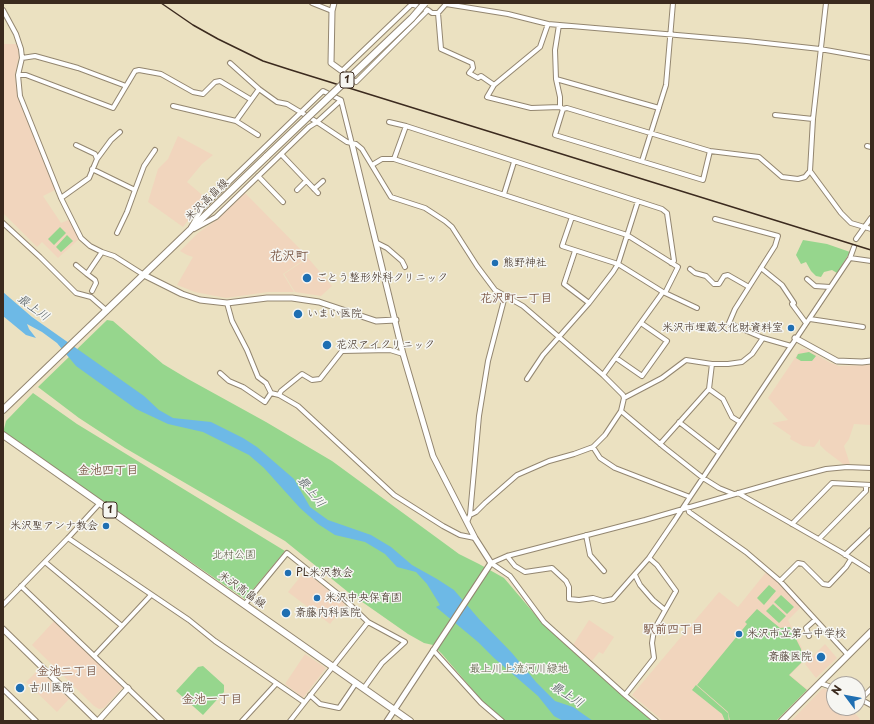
<!DOCTYPE html>
<meta charset="utf-8">
<style>
body{margin:0}
#map{position:relative;width:874px;height:724px;overflow:hidden;background:#ebe1c1;font-family:"Playpen Sans",sans-serif}
canvas{display:block}
.frame{position:absolute;inset:0;border:4px solid #3b2a1e;pointer-events:none}
.north{position:absolute;left:826px;top:676px;width:40px;height:40px;box-sizing:border-box;background:#f6f6f2;border:1px solid #aba49d;border-radius:50%;rotate:302deg;font-size:11px;font-weight:700;line-height:16px;text-align:center;color:#3b2a1e}
.north::after{content:'';display:block;margin:auto;width:14px;height:18px;background:#1f6fb2;clip-path:polygon(50% 0,100% 100%,50% 72%,0 100%)}
</style>
<div id="map">
<canvas width="874" height="724"></canvas>
<div class="frame"></div>
<div class="north">N</div>
</div>
<script>
const c = document.querySelector('canvas').getContext('2d');
c.lineJoin = 'round';
function fillPath(path, color) { c.fillStyle = color; c.fill(path, 'evenodd'); }
const toPath = rows => new Path2D(rows.map(r => 'M' + r).join(''));
function strokePath(path, color, width, dash) { c.strokeStyle = color; c.lineWidth = width; c.lineCap = dash ? 'butt' : 'round'; c.setLineDash(dash || []); c.stroke(path); }
function label(font, color, halo, rows, align = 'center') {
  c.font = font + ' "Playpen Sans","Klee One",sans-serif'; c.lineWidth = 3; c.setLineDash([]); c.textBaseline = 'middle'; c.strokeStyle = halo; c.fillStyle = color; for (const [text, x, y, turn = 0] of rows) {
    c.save(); c.translate(x, y); c.rotate((+turn || 0) * Math.PI / 180); c.textAlign = isNaN(turn) ? turn : align; if (halo) c.strokeText(text, 0, 0); c.fillText(text, 0, 0); c.restore();
  }
}
fillPath(toPath([
 [3,44,18,44,19,49,19,56,15,75,18,96,55,190,43,196,61,223,71,219,79,239,58,258,42,242,37,247,3,213],
 [178,136,213,155,202,164,187,182,207,199,194,212,183,227,148,202,158,169,168,159],
 [245,193,308,257,283,274,294,292,268,292,226,298,195,292,177,285,193,257,187,255,180,251,198,233,218,219],
 [308,258,332,286,321,296,295,292,284,274],
 [801,349,805,349,831,363,839,366,871,365,871,425,854,424,849,439,844,446,850,464,843,464,826,451,820,445,820,439,814,447,803,446,790,439,791,436,772,423,788,420,768,398],
 [305,571,345,604,330,624,288,592],
 [767,571,802,606,788,620,802,648,803,662,790,675,808,690,778,721,663,721,632,695,719,592,738,607],
 [55,620,124,686,104,708,99,709,94,706,32,645],
 [589,620,614,637,603,654,599,652,592,661,573,645],
 [825,644,837,658,816,678,805,664],
 [305,654,326,668,303,698,285,684],
 [39,669,69,699,57,712,26,682],
 [823,688,829,691,828,694,834,698,834,708,850,708,860,719,858,721,791,721]
]), '#f1d5bd');
fillPath(toPath([
 [60,227,66,233,54,245,48,239],
 [67,235,73,241,61,252,56,247],
 [803,240,827,244,850,252,837,273,832,270,824,272,821,277,816,276,811,271,806,262,801,264,796,255],
 [107,320,113,321,163,364,188,379,266,422,332,461,459,554,479,564,504,578,544,625,652,721,505,721,484,703,442,654,433,645,424,643,408,634,348,592,285,541,125,448,79,418,38,387],
 [809,352,816,356,812,361,801,361,796,358,798,354],
 [33,393,77,424,285,551,245,599,3,433,6,421],
 [769,585,776,591,764,605,757,598],
 [781,595,794,607,787,614,774,602],
 [773,604,786,616,779,623,766,611],
 [757,609,780,628,790,627,801,649,802,662,789,675,807,690,776,721,730,721,728,712,697,685,747,624,745,622],
 [203,666,224,685,224,692,203,715,176,691,198,667],
 [696,685,728,713,729,721,725,721,722,714,692,690]
]), '#96d68d');
fillPath(toPath([
 [3,292,32,317,144,396,159,410,173,418,211,422,243,438,257,447,294,479,310,507,328,520,371,535,391,547,412,565,437,579,454,590,479,619,512,653,536,682,555,701,573,707,593,721,563,721,554,716,538,696,494,658,478,642,436,607,440,605,427,584,416,572,397,567,385,554,365,542,335,535,318,524,300,508,264,468,249,455,203,432,168,424,136,409,76,366,57,343,42,332,27,324,29,329,36,338,26,335,3,316]
]), '#6db9e6');
const minor = toPath([
 [312,3,332,11],
 [413,3,342,71,356,82,428,10],
 [826,3,813,119,810,171,841,213,851,223,871,229],
 [411,4,428,10,432,13,438,13,446,4],
 [446,4,508,14,548,24,747,41,820,49,871,58],
 [3,10,16,34,21,49,22,58,18,75,20,96,61,198,81,238,90,246,102,252,114,256,144,275],
 [438,13,441,49,472,63,473,68,469,73,478,78,481,76,494,85],
 [548,24,540,47,494,85,487,97,531,108,560,107,563,109,567,108,710,151,759,157,782,177,798,179,805,177,810,171],
 [559,25,555,50,556,79,560,97,560,107],
 [22,58,35,56,78,68,126,86],
 [230,63,259,89,277,102,287,104,317,122,341,100],
 [18,75,26,75,113,108,135,71,139,70,161,74,193,92,203,94,215,82,220,81,250,99],
 [556,79,659,108],
 [173,106,236,121,259,89],
 [563,109,555,135,703,180,710,151],
 [775,115,813,119],
 [236,121,258,135],
 [389,122,406,126],
 [76,145,95,154,97,159],
 [867,146,871,147],
 [281,154,318,193],
 [394,159,406,126,662,209,667,213,674,261,671,263],
 [642,161,666,85,673,3],
 [372,165,382,159,394,159,627,235,678,267,665,293],
 [92,169,135,190,127,212,117,233],
 [258,176,283,202],
 [314,189,323,181],
 [135,190,144,166,155,150],
 [297,190,306,181],
 [504,194,514,162],
 [61,198,89,178,97,159,111,140,120,132],
 [572,217,562,246,618,264,663,292,697,308],
 [715,219,778,236,775,246,735,309,729,323,763,338,791,346],
 [3,223,40,257,76,293,91,297,107,311],
 [191,227,203,207,323,91,341,100,352,144],
 [194,229,216,217,309,127,317,122,347,142,356,144,362,149,391,197,425,208,445,221,452,227,477,266,495,290,523,306,603,375,623,395,624,398,621,411,605,435,593,447,574,454,549,461,517,475,485,503,476,512,470,515],
 [856,239,871,218],
 [377,243,387,248,402,261,405,267],
 [575,251,564,284,589,303],
 [850,258,871,261],
 [76,265,87,274,102,252],
 [761,268,782,285,794,303,792,304,806,323],
 [690,269,695,273,706,276,714,284,719,284,724,276,728,275,749,287],
 [87,274,95,280,96,283,92,291],
 [807,279,815,286,830,287],
 [227,303,232,321,247,350,258,377,266,383,271,393,279,395,298,406,394,495,443,526,460,535,475,538],
 [810,319,863,327],
 [616,358,642,376,667,341,641,323],
 [220,373,229,381,243,387,265,402,271,393],
 [603,375,663,292],
 [527,379,543,355,589,303,613,272,618,264,638,201],
 [709,389,723,399,732,417,740,422],
 [279,395,281,391,302,374,312,380,320,379,342,351,390,350,403,354],
 [624,398,662,378,686,360,712,364,728,364,742,362,752,354,763,338],
 [621,411,665,448,703,478,719,488,734,494],
 [679,422,719,453],
 [660,444,709,389,712,364],
 [593,447,600,458,615,468,690,497],
 [738,493,841,552,871,571],
 [688,507,689,512,746,552,780,581,848,655],
 [467,522,470,515,479,416,488,361,505,296],
 [792,524,832,483,871,485],
 [586,535,590,555,604,571],
 [68,538,189,620,215,641,304,702],
 [819,539,866,491,866,485],
 [845,555,871,530],
 [507,556,515,566,525,572,552,568,566,581,569,587,569,599,579,600,593,598,603,601,613,599,649,558,675,520,690,497,850,258,854,247],
 [45,562,122,626],
 [491,563,507,556,645,520,784,480,826,469,847,467,871,468],
 [491,563,510,576,544,622,625,695,656,721],
 [635,575,640,585,653,600,665,610],
 [780,581,798,563,803,564,823,584,829,585,846,567,851,559],
 [21,586,162,721],
 [245,604,287,553,343,598,368,622,290,721],
 [3,605,68,538,100,503],
 [809,636,806,628,815,620],
 [433,650,481,703,502,721],
 [94,656,151,595],
 [820,683,834,688],
 [364,688,382,663,405,642,368,622],
 [3,689,36,721],
 [310,695,320,704,339,708,356,683],
 [625,695,654,658,652,643,654,630,676,591,657,565,649,558],
 [858,698,871,705],
 [861,699,871,689],
 [242,721,276,684]
]);
const tertiary = toPath([
 [334,3,332,11,331,63,342,71],
 [352,144,403,354,433,456,475,538,491,563,387,721],
 [144,275,182,294,200,300,227,303,267,298,292,298,319,302,376,321,396,320],
 [795,338,837,361,862,362,871,361],
 [3,629,97,721],
 [98,721,128,688]
]);
const primary = toPath([
 [3,410,267,156],
 [3,435,410,721],
 [782,721,871,632]
]);
strokePath(minor, '#938670', 6);
strokePath(tertiary, '#938670', 7);
strokePath(primary, '#938670', 8);
strokePath(minor, '#fff', 4);
strokePath(tertiary, '#fff', 5);
strokePath(primary, '#fff', 6);
strokePath(toPath([
 [161,3,193,25,218,39,263,61,291,70,871,250]
]), '#3b2a1e', 1.5);
const primaryBridge = toPath([
 [267,156,412,18,425,3]
]);
strokePath(primaryBridge, '#938670', 8, []);
strokePath(primaryBridge, '#fff', 6);
for (const [x, y, r, color] of [
 [495,263,4,"#1f6fb2"],
 [307,278,5,"#1f6fb2"],
 [298,314,5,"#1f6fb2"],
 [791,328,4,"#1f6fb2"],
 [327,345,5,"#1f6fb2"],
 [106,526,4,"#1f6fb2"],
 [288,573,4,"#1f6fb2"],
 [317,598,4,"#1f6fb2"],
 [286,613,5,"#1f6fb2"],
 [739,634,4,"#1f6fb2"],
 [821,657,5,"#1f6fb2"],
 [20,688,5,"#1f6fb2"]
]) { const dot = new Path2D(); dot.arc(x, y, r, 0, 2 * Math.PI); c.fillStyle = color; c.fill(dot); strokePath(dot, '#f6f6f2', 1.5); }
for (const [x, y, w] of [
 [347,80,14],
 [110,510,14]
]) { const box = new Path2D(); box.roundRect(x - w / 2, y - 8, w, 16, 3); c.fillStyle = '#f6f6f2'; c.fill(box); strokePath(box, '#3b2a1e', 1); }
label('bold 10px', '#3b2a1e', null, [
 ["1",347,80],
 ["1",110,510]
]);
label('11px', '#3b2a1e', '#f6f6f2', [
 ["米沢高畠線",207,200,-44],
 ["米沢高畠線",242,590,35]
]);
label('11px', '#3b2a1e', '#f6f6f2', [
 ["熊野神社",503,263],
 ["ごとう整形外科クリニック",316,278],
 ["いまい医院",307,314],
 ["米沢市埋蔵文化財資料室",783,328,"right"],
 ["花沢アイクリニック",336,345],
 ["米沢聖アンナ教会",98,526,"right"],
 ["PL米沢教会",296,573],
 ["米沢中央保育園",325,598],
 ["斎藤内科医院",295,613],
 ["米沢市立第一中学校",747,634],
 ["斎藤医院",812,657,"right"],
 ["古川医院",29,688]
], 'left');
label('11px', '#52553a', '#f6f6f2', [
 ["北村公園",234,555],
 ["最上川上流河川緑地",519,669]
]);
label('bold 12px', '#7b5846', '#f6f6f2', [
 ["花沢町一丁目",516,299],
 ["金池四丁目",108,471],
 ["駅前四丁目",673,630],
 ["金池二丁目",67,672],
 ["金池一丁目",212,700]
]);
label('italic 12px', '#4a555a', '#f6f6f2', [
 ["最上川",33,308,36],
 ["最上川",311,492,51],
 ["最上川",567,695,33]
]);
label('bold 13px', '#7b5846', '#f6f6f2', [
 ["花沢町",289,256]
]);
</script>
